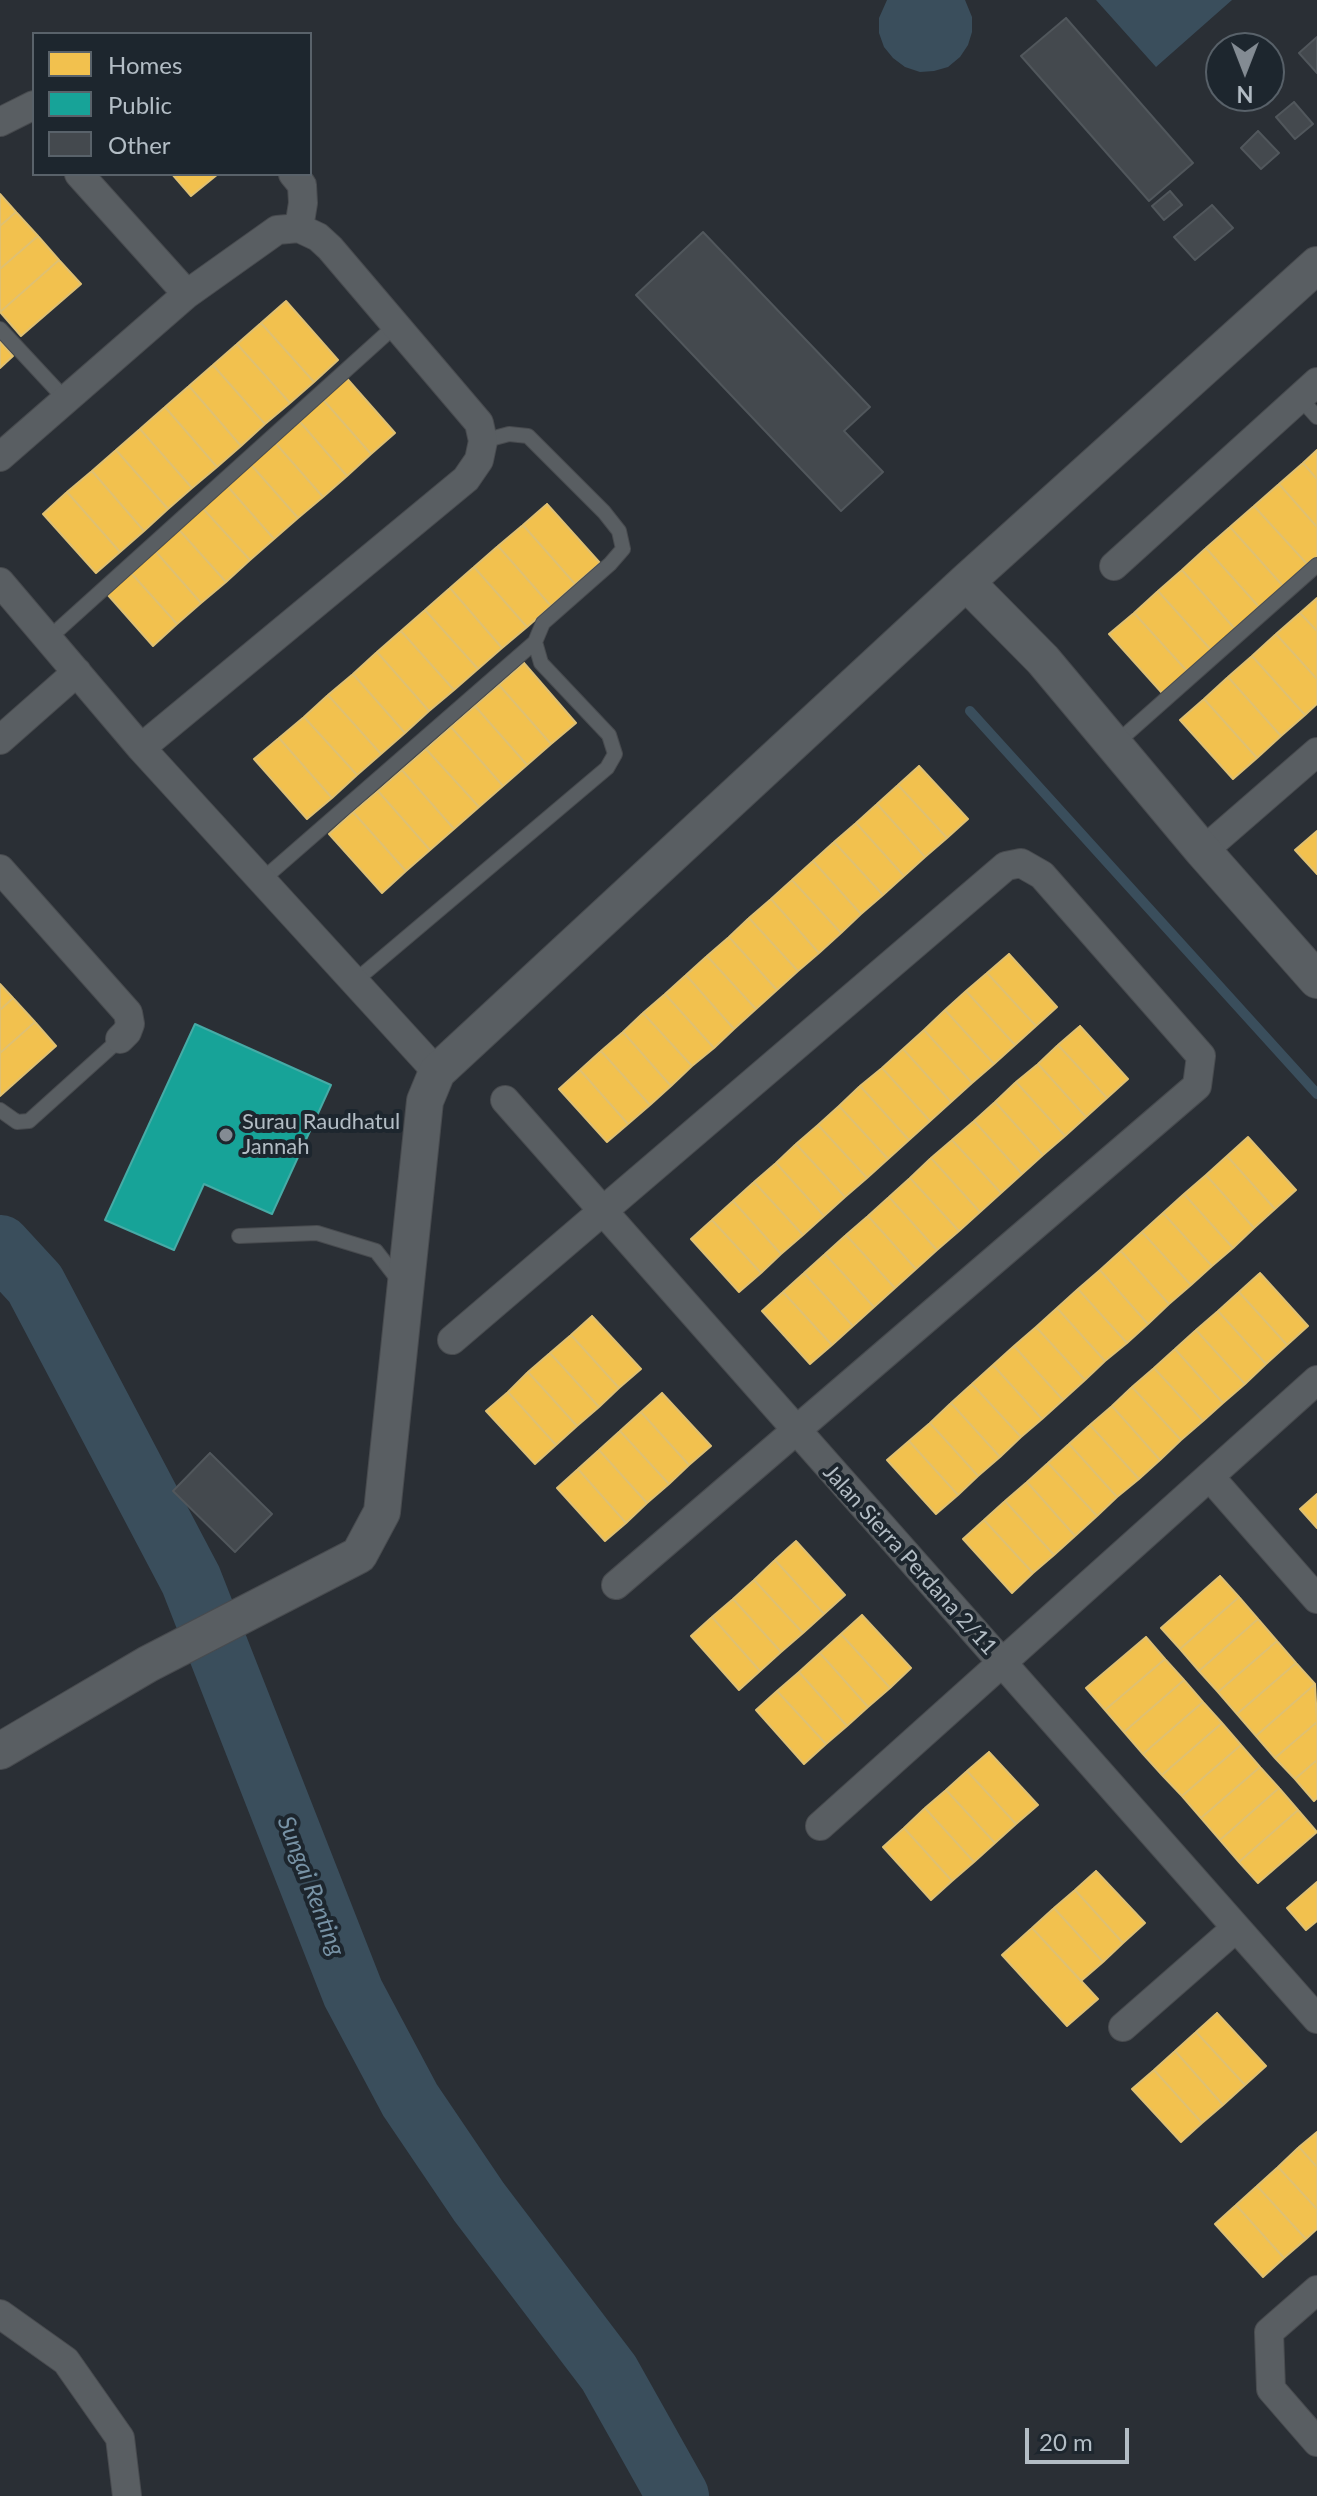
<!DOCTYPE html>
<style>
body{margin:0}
#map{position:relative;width:1317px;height:2496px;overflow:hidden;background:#2a2f35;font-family:Lato,sans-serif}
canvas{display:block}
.legend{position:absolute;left:32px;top:32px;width:280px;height:144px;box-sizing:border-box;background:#1d262e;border:2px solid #59626a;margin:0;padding:10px 14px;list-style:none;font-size:24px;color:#b3bdc5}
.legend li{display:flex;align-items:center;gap:16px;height:40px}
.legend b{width:40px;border:2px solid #59626a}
.north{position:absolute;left:1205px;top:32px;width:80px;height:80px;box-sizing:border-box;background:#1d262e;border:2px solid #59626a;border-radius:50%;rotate:180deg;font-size:22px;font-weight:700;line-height:32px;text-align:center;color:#b3bdc5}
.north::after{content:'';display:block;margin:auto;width:28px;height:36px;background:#838b93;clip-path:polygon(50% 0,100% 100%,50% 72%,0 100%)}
.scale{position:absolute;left:1025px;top:2428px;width:104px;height:36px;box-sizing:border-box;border:4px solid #b3bdc5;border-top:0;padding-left:10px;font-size:24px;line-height:28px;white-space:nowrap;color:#b3bdc5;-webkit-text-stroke:6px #1d262e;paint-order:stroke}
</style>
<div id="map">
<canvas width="1317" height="2496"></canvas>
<ul class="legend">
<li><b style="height:22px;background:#f2c14e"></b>Homes</li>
<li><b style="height:22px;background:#17a398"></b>Public</li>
<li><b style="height:22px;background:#44494e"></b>Other</li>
</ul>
<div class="north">N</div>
<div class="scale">20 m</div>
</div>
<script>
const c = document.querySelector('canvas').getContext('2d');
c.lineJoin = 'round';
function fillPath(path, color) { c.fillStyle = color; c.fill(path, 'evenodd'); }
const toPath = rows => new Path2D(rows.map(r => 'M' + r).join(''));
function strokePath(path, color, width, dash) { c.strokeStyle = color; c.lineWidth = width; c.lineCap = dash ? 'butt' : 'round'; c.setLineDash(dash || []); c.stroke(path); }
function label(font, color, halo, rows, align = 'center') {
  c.font = font + ' Lato,sans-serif'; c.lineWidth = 8; c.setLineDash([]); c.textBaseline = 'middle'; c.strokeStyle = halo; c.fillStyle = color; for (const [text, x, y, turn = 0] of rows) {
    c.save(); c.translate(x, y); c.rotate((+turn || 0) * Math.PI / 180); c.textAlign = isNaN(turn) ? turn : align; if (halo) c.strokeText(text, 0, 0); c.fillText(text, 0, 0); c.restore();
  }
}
fillPath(toPath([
 [887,0,965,0,972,17,972,32,968,45,960,57,948,67,934,71,920,72,905,67,893,58,884,47,879,33,879,18],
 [1096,0,1232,0,1156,67]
]), '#3a4e5c');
const homes = toPath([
 [172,174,218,174,191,196,172,174],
 [0,194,16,212,0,226,0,194],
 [16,212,38,236,0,269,0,226,16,212],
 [38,236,59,260,0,312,0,269,38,236],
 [59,260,81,284,21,336,0,312,59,260],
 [286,301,338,360,314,382,261,323,286,301],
 [261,323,314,382,290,403,237,344,261,323],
 [0,341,13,356,0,368,0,341],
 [237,344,290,403,265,424,213,365,237,344],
 [213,365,265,424,241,446,189,386,213,365],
 [343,374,395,433,371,454,319,395,343,374],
 [189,386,241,446,217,467,165,407,189,386],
 [319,395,371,454,347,476,295,416,319,395],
 [165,407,217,467,192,488,140,429,165,407],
 [295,416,347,476,323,497,271,438,295,416],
 [140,429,192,488,168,509,116,450,140,429],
 [271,438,323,497,298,518,246,459,271,438],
 [116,450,168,509,144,531,92,471,116,450],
 [1317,450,1317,479,1303,463,1317,450],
 [246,459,298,518,274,539,222,480,246,459],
 [1303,463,1317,479,1317,527,1279,484,1303,463],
 [92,471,144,531,120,552,67,492,92,471],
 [222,480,274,539,250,560,197,502,222,480],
 [1279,484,1317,527,1317,556,1307,564,1254,506,1279,484],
 [67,492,120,552,96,573,43,514,67,492],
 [197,502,250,560,226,582,173,523,197,502],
 [547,504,600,563,575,584,523,525,547,504],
 [1254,506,1307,564,1283,586,1230,527,1254,506],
 [173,523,226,582,201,603,149,544,173,523],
 [523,525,575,584,551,606,498,546,523,525],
 [1230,527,1283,586,1259,607,1206,548,1230,527],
 [149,544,201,603,177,624,124,565,149,544],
 [498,546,551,606,527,627,474,567,498,546],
 [1206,548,1259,607,1235,629,1182,570,1206,548],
 [124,565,177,624,153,646,100,586,124,565],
 [474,567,527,627,502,648,450,588,474,567],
 [1182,570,1235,629,1211,650,1158,591,1182,570],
 [450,588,502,648,478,669,425,610,450,588],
 [1158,591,1211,650,1187,671,1134,613,1158,591],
 [1317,598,1317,631,1300,613,1317,598],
 [425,610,478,669,454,690,401,631,425,610],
 [1134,613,1187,671,1162,693,1109,634,1134,613],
 [1300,613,1317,631,1317,679,1276,634,1300,613],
 [401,631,454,690,429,711,377,652,401,631],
 [1276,634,1317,679,1317,704,1305,715,1252,656,1276,634],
 [377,652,429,711,405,733,353,674,377,652],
 [1252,656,1305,715,1281,736,1228,677,1252,656],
 [524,663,576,723,551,744,499,685,524,663],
 [353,674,405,733,381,754,328,695,353,674],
 [1228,677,1281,736,1257,758,1204,699,1228,677],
 [499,685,551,744,527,765,475,706,499,685],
 [328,695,381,754,357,775,304,717,328,695],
 [1204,699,1257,758,1233,779,1180,720,1204,699],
 [475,706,527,765,503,786,451,727,475,706],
 [304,717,357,775,332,798,279,738,304,717],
 [451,727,503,786,479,807,426,749,451,727],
 [279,738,332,798,307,819,254,759,279,738],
 [426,749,479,807,454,829,402,770,426,749],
 [919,766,968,819,947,838,898,785,919,766],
 [402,770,454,829,430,850,378,791,402,770],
 [898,785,947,838,925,857,877,804,898,785],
 [378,791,430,850,406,871,353,812,378,791],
 [877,804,925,857,904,876,856,823,877,804],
 [353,812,406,871,382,893,329,834,353,812],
 [856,823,904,876,883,895,834,842,856,823],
 [1317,831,1317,874,1295,850,1317,831],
 [834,842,883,895,861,914,813,861,834,842],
 [813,861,861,914,841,933,792,880,813,861],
 [792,880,841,933,819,953,771,899,792,880],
 [771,899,819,953,798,971,749,918,771,899],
 [749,918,798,971,777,990,729,937,749,918],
 [729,937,777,990,756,1009,707,956,729,937],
 [1009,954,1057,1007,1036,1026,987,973,1009,954],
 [707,956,756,1009,734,1029,686,975,707,956],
 [987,973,1036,1026,1015,1045,966,991,987,973],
 [686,975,734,1029,714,1048,665,994,686,975],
 [0,984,13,998,0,1010,0,984],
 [966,991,1015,1045,994,1064,945,1010,966,991],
 [665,994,714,1048,692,1066,643,1013,665,994],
 [13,998,35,1022,0,1053,0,1010,13,998],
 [945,1010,994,1064,972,1083,924,1030,945,1010],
 [643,1013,692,1066,671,1086,623,1032,643,1013],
 [35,1022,56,1046,0,1096,0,1053,35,1022],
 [1080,1026,1128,1079,1107,1098,1058,1045,1080,1026],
 [924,1030,972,1083,951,1102,903,1049,924,1030],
 [623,1032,671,1086,650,1105,601,1051,623,1032],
 [1058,1045,1107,1098,1086,1117,1038,1064,1058,1045],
 [903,1049,951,1102,930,1121,882,1068,903,1049],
 [601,1051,650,1105,628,1124,580,1070,601,1051],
 [1038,1064,1086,1117,1065,1136,1016,1082,1038,1064],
 [882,1068,930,1121,909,1140,860,1086,882,1068],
 [580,1070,628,1124,607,1142,559,1089,580,1070],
 [1016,1082,1065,1136,1043,1155,995,1102,1016,1082],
 [860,1086,909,1140,888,1159,839,1106,860,1086],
 [995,1102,1043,1155,1022,1174,974,1121,995,1102],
 [839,1106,888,1159,867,1178,818,1125,839,1106],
 [974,1121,1022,1174,1001,1193,952,1140,974,1121],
 [818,1125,867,1178,845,1197,796,1144,818,1125],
 [1248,1137,1296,1190,1275,1209,1227,1156,1248,1137],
 [952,1140,1001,1193,980,1212,931,1158,952,1140],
 [796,1144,845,1197,824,1216,776,1163,796,1144],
 [1227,1156,1275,1209,1254,1228,1206,1175,1227,1156],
 [931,1158,980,1212,959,1231,910,1178,931,1158],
 [776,1163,824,1216,803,1235,754,1182,776,1163],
 [1206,1175,1254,1228,1233,1248,1184,1194,1206,1175],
 [910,1178,959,1231,937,1250,889,1197,910,1178],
 [754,1182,803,1235,781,1254,733,1201,754,1182],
 [1184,1194,1233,1248,1212,1266,1163,1213,1184,1194],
 [889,1197,937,1250,916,1269,868,1216,889,1197],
 [733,1201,781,1254,761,1273,712,1220,733,1201],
 [1163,1213,1212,1266,1191,1285,1142,1232,1163,1213],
 [868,1216,916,1269,895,1288,846,1235,868,1216],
 [712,1220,761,1273,739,1292,691,1239,712,1220],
 [1142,1232,1191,1285,1169,1304,1121,1251,1142,1232],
 [846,1235,895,1288,874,1307,825,1254,846,1235],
 [1121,1251,1169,1304,1148,1324,1100,1270,1121,1251],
 [825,1254,874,1307,853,1326,804,1273,825,1254],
 [1100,1270,1148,1324,1127,1343,1078,1289,1100,1270],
 [804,1273,853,1326,832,1345,783,1292,804,1273],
 [1260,1273,1308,1326,1287,1345,1239,1292,1260,1273],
 [1078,1289,1127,1343,1105,1361,1057,1308,1078,1289],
 [783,1292,832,1345,810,1364,762,1311,783,1292],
 [1239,1292,1287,1345,1266,1364,1218,1311,1239,1292],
 [1057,1308,1105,1361,1085,1380,1036,1327,1057,1308],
 [1218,1311,1266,1364,1245,1384,1196,1330,1218,1311],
 [592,1316,641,1369,619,1388,571,1335,592,1316],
 [1036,1327,1085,1380,1063,1400,1014,1346,1036,1327],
 [1196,1330,1245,1384,1223,1403,1175,1349,1196,1330],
 [571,1335,619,1388,599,1407,550,1353,571,1335],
 [1014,1346,1063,1400,1042,1419,993,1365,1014,1346],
 [1175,1349,1223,1403,1203,1421,1154,1368,1175,1349],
 [550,1353,599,1407,577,1426,528,1372,550,1353],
 [993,1365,1042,1419,1021,1437,972,1384,993,1365],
 [1154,1368,1203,1421,1181,1440,1132,1387,1154,1368],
 [528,1372,577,1426,556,1445,508,1392,528,1372],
 [972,1384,1021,1437,1000,1457,951,1403,972,1384],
 [1132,1387,1181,1440,1160,1460,1112,1406,1132,1387],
 [508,1392,556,1445,535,1464,486,1411,508,1392],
 [662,1393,711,1446,689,1465,641,1412,662,1393],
 [951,1403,1000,1457,978,1476,930,1423,951,1403],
 [1112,1406,1160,1460,1139,1479,1090,1425,1112,1406],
 [641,1412,689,1465,669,1484,620,1431,641,1412],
 [930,1423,978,1476,958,1495,909,1441,930,1423],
 [1090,1425,1139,1479,1117,1497,1069,1444,1090,1425],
 [620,1431,669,1484,647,1503,599,1450,620,1431],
 [909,1441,958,1495,936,1514,887,1460,909,1441],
 [1069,1444,1117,1497,1097,1516,1048,1463,1069,1444],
 [599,1450,647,1503,626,1523,578,1469,599,1450],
 [1048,1463,1097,1516,1075,1536,1027,1482,1048,1463],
 [578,1469,626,1523,605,1541,557,1488,578,1469],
 [1027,1482,1075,1536,1054,1555,1005,1501,1027,1482],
 [1317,1494,1317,1528,1300,1509,1317,1494],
 [1005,1501,1054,1555,1033,1573,984,1520,1005,1501],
 [984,1520,1033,1573,1012,1593,963,1539,984,1520],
 [796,1541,845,1595,824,1614,775,1560,796,1541],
 [775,1560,824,1614,803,1633,754,1580,775,1560],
 [1220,1576,1239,1597,1180,1649,1161,1628,1220,1576],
 [754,1580,803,1633,781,1652,733,1599,754,1580],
 [1239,1597,1258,1619,1199,1671,1180,1649,1239,1597],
 [733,1599,781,1652,760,1671,712,1617,733,1599],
 [862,1615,911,1668,890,1688,841,1634,862,1615],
 [712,1617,760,1671,739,1690,691,1636,712,1617],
 [1258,1619,1277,1641,1218,1692,1199,1671,1258,1619],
 [841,1634,890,1688,868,1707,820,1653,841,1634],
 [1146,1637,1165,1659,1105,1710,1086,1688,1146,1637],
 [1277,1641,1296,1663,1237,1714,1218,1692,1277,1641],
 [820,1653,868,1707,847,1726,799,1672,820,1653],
 [1165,1659,1184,1680,1124,1732,1105,1710,1165,1659],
 [1296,1663,1315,1684,1256,1736,1237,1714,1296,1663],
 [799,1672,847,1726,826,1744,777,1691,799,1672],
 [1184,1680,1203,1702,1143,1754,1124,1732,1184,1680],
 [1315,1684,1317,1722,1275,1758,1256,1736,1315,1684],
 [777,1691,826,1744,804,1764,756,1710,777,1691],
 [1203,1702,1222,1723,1162,1775,1143,1754,1203,1702],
 [1317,1722,1317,1760,1295,1779,1275,1758,1317,1722],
 [1222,1723,1241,1745,1182,1796,1162,1775,1222,1723],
 [1241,1745,1260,1767,1201,1818,1182,1796,1241,1745],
 [989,1752,1038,1805,1016,1824,967,1771,989,1752],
 [1317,1760,1317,1798,1314,1801,1295,1779,1317,1760],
 [1260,1767,1279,1788,1220,1840,1201,1818,1260,1767],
 [967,1771,1016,1824,995,1843,946,1790,967,1771],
 [1279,1788,1298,1810,1239,1862,1220,1840,1279,1788],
 [946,1790,995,1843,974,1862,925,1808,946,1790],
 [925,1808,974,1862,952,1881,904,1828,925,1808],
 [1298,1810,1317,1832,1258,1883,1239,1862,1298,1810],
 [904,1828,952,1881,931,1900,883,1847,904,1828],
 [1096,1871,1145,1923,1123,1943,1075,1890,1096,1871],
 [1317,1882,1317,1921,1306,1930,1287,1908,1317,1882],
 [1075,1890,1123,1943,1103,1962,1054,1908,1075,1890],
 [1054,1908,1103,1962,1081,1981,1032,1928,1054,1908],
 [1032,1928,1098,1999,1067,2026,1002,1955,1032,1928],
 [1217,2013,1266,2066,1245,2085,1196,2032,1217,2013],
 [1196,2032,1245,2085,1223,2105,1175,2051,1196,2032],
 [1175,2051,1223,2105,1202,2123,1154,2070,1175,2051],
 [1154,2070,1202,2123,1181,2142,1132,2089,1154,2070],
 [1317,2132,1317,2167,1299,2147,1317,2132],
 [1299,2147,1317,2167,1317,2209,1278,2167,1299,2147],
 [1278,2167,1317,2209,1317,2229,1306,2239,1257,2186,1278,2167],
 [1257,2186,1306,2239,1284,2258,1236,2205,1257,2186],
 [1236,2205,1284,2258,1263,2277,1215,2224,1236,2205]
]);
fillPath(homes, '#f2c14e');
strokePath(homes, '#dfc072', 2);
const public = toPath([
 [195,1024,331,1085,272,1214,204,1184,174,1250,105,1220,195,1024]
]);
fillPath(public, '#17a398');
strokePath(public, '#46aba6', 2);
strokePath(toPath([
 [970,711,1317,1094]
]), '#3a4e5c', 10);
strokePath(toPath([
 [0,1246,35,1284,191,1580,353,1993,410,2100,479,2202,609,2373,678,2496]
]), '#3a4e5c', 62);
const building = toPath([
 [1066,18,1193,163,1149,201,1021,56,1066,18],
 [1317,37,1317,73,1299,53,1317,37],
 [1294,102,1313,124,1295,139,1276,117,1294,102],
 [1258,131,1279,153,1261,169,1241,148,1258,131],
 [1170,191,1182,205,1164,220,1152,206,1170,191],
 [1212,205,1233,228,1195,260,1174,237,1212,205],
 [703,232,870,407,844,431,883,472,841,511,636,295,703,232],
 [210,1453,272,1514,235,1552,173,1491,210,1453]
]);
fillPath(building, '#44494e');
strokePath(building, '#51575c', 2);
const service = toPath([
 [0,329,66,400],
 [1300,398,1317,417],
 [48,639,396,325],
 [1114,745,1317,565],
 [262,880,535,642],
 [355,981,607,768,615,754,609,735,541,663,535,642,543,623,610,564,623,549,619,531,604,512,528,436,509,434,483,441],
 [0,1110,17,1122,29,1121,120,1039],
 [239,1236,317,1233,376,1251,400,1282]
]);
const minor = toPath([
 [0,122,34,105],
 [79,174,187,294],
 [293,174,302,185,303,203,299,228],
 [0,457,187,294,277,230,299,228,318,237,330,248,479,423,483,441,479,460,466,479,141,748],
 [1114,566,1317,382],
 [0,582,141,748,437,1072],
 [0,740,77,672],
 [1203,851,1317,752],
 [0,869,128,1013,130,1024,127,1032,120,1039],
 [505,1100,1317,2019],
 [452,1340,1006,866,1021,863,1042,875,1201,1056,1197,1086,616,1585],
 [1210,1477,1317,1599],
 [820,1826,1317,1380],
 [1123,2027,1236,1928],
 [1317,2290,1269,2332,1271,2389,1317,2442],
 [0,2314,66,2361,120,2438,127,2496]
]);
const tertiary = toPath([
 [966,582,1043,660,1203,851,1317,980],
 [0,1751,148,1664,359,1555,382,1512,425,1101,437,1072,966,582,1317,265]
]);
strokePath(service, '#484b4f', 16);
strokePath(minor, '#484b4f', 30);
strokePath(tertiary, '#484b4f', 38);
strokePath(service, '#595e62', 14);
strokePath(minor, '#595e62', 28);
strokePath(tertiary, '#595e62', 36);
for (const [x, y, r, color] of [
 [226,1135,8,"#838b93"]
]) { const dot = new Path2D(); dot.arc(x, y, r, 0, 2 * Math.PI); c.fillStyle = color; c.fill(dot); strokePath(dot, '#1d262e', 3); }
label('22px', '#b3bdc5', '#1d262e', [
 ["Surau Raudhatul",242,1122],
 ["Jannah",242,1147]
], 'left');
label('22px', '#b3bdc5', '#1d262e', [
 ["Jalan Sierra Perdana 2/11",910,1560,48]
]);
label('italic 24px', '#7792a5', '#1d262e', [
 ["Sungai Renting",311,1886,69]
]);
</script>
